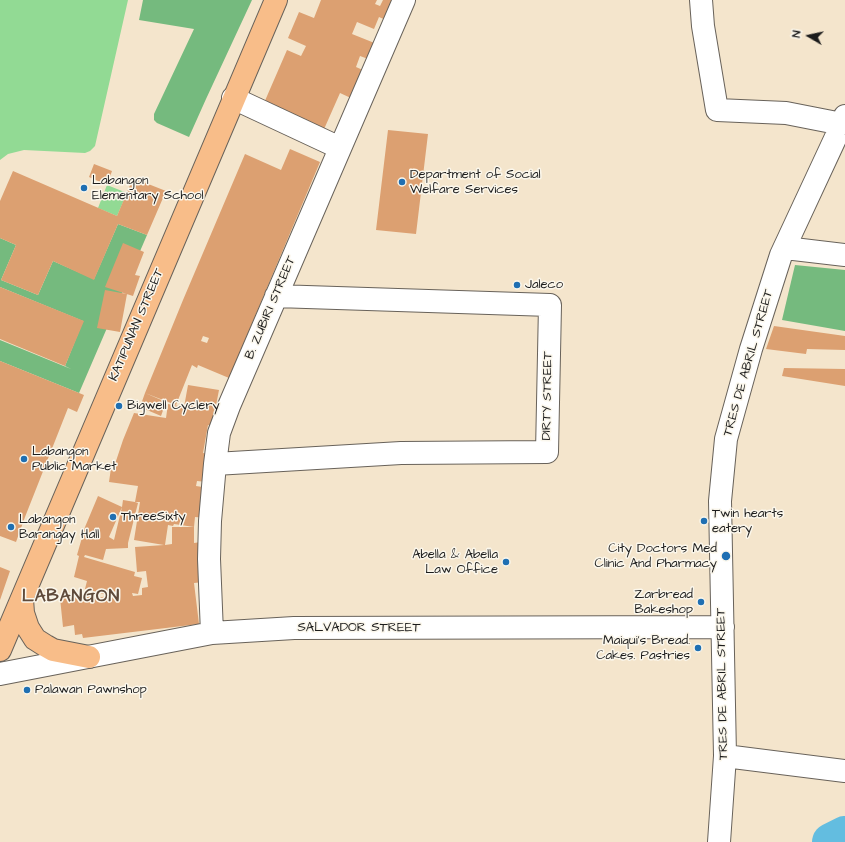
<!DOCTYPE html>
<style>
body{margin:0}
#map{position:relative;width:845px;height:842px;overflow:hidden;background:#f4e5cc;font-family:"Architects Daughter",sans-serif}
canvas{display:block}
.north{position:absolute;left:789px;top:16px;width:40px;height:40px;-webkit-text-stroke:3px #fbf7ec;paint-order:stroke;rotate:279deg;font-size:11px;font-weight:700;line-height:16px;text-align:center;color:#1c1c1c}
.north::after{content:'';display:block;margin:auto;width:14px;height:18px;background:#1c1c1c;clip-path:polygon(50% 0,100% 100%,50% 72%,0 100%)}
</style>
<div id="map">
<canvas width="845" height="842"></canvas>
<div class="north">N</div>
</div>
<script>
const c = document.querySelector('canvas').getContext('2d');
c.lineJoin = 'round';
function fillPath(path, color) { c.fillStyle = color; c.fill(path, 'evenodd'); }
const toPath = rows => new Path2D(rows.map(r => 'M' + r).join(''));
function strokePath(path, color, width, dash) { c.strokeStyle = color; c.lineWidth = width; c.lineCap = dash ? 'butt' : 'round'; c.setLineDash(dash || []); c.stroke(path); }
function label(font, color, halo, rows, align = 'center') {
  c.font = font + ' "Architects Daughter",sans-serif'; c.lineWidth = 3; c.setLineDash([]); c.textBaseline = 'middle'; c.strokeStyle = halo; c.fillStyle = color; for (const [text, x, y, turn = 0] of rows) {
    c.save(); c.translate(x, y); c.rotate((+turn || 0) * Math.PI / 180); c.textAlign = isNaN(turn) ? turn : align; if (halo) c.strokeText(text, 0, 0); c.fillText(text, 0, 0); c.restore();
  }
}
fillPath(toPath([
 [0,0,128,0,95,146,90,151,85,153,24,150,8,154,0,160],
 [107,185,127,193,117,216,98,208]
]), '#92da94');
fillPath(toPath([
 [143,0,252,0,206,99,189,137,157,123,154,120,154,114,194,29,139,20],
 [118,224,147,235,79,393,0,361,0,340,71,369,65,366,83,321,0,287,0,238,16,245,1,280,38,295,53,261,94,279],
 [795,265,845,270,845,331,782,320]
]), '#75ba7e');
strokePath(toPath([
 [831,842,845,835]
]), '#63bde0', 38);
fillPath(toPath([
 [321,0,377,0,375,4,380,6,383,0,395,0,388,21,379,17,374,29,357,22,352,34,377,44,371,60,360,56,356,67,365,71,353,99,340,93,321,136,264,103,287,50,301,56,306,46,288,38,299,12,314,18],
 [388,130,428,134,416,234,376,230],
 [290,149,320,162,229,378,198,365,197,368,192,365,176,405,145,393,183,300,245,154,281,170],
 [203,336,209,338,207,343,201,341],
 [94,164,112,171,107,185,89,177],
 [13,171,117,216,133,178,166,191,147,235,118,224,94,280,53,261,38,295,1,280,16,245,0,238,0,201],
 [123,243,144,252,135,275,140,276,133,296,105,287],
 [0,287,84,321,65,366,0,339],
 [105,290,127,294,120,332,97,328],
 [774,326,845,336,845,350,807,349,806,354,766,349],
 [0,361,84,395,77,412,68,408,25,517,16,542,0,536],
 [784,368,845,369,845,386,782,376],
 [188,385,219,390,212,426,208,425,203,453,214,455,207,482,197,481,196,486,209,488,206,518,195,517,194,527,194,543,201,542,204,582,194,583,199,624,83,638,82,634,75,635,74,625,63,627,60,598,96,593,96,598,115,595,116,592,108,590,107,595,85,589,87,581,74,577,79,556,77,555,85,527,98,496,122,507,123,500,135,502,138,503,128,543,128,548,106,549,103,560,85,555,84,557,135,572,134,576,142,578,138,594,132,593,133,596,142,595,142,588,148,587,146,571,137,572,135,547,164,545,134,540,140,502,135,502,138,486,109,482,112,461,116,461,123,440,134,413,166,418,168,404,184,407],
 [122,507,114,540,109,537],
 [174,524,194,527,172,527,172,544,165,545,168,525,173,526],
 [145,393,166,402,161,416,140,407],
 [0,567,10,571,0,600]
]), '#dca071');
const minor = toPath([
 [701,0,703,26,717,110,786,113,842,124],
 [233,98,340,148],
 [785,248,845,255],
 [215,464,401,453,547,452,550,305,276,296],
 [212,633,209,559,210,521,215,464,219,433,229,406,404,0],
 [0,674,212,633,294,628,723,627],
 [725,756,845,771],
 [719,842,725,756,720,501,726,439,751,349,781,255,842,124,845,116]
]);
const major = toPath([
 [22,599,23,613,28,628,35,639,46,646,53,650,89,657],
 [0,650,276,0]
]);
strokePath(minor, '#68625a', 24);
strokePath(major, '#68625a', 24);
strokePath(minor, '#fff', 22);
strokePath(major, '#f8bd89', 22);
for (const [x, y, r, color] of [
 [402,182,4,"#1f6fb2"],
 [84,188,4,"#1f6fb2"],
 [517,285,4,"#1f6fb2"],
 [119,406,4,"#1f6fb2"],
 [24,459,4,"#1f6fb2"],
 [113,517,4,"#1f6fb2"],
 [704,521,4,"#1f6fb2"],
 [11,527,4,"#1f6fb2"],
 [726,556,5,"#1f6fb2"],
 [506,562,4,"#1f6fb2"],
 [701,602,4,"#1f6fb2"],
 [698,648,4,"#1f6fb2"],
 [27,690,4,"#1f6fb2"]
]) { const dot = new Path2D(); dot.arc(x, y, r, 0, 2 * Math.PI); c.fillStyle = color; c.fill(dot); strokePath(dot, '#fbf7ec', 1.5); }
label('13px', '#1c1c1c', '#fbf7ec', [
 ["Department of Social",410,175],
 ["Welfare Services",410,190],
 ["Labangon",92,181],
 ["Elementary School",92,196],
 ["Jaleco",525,285],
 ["Bigwell Cyclery",127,406],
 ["Labangon",32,452],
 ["Public Market",32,467],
 ["Twin hearts",712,514],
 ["eatery",712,529],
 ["ThreeSixty",121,517],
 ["Labangon",19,520],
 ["Barangay Hall",19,535],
 ["City Doctors Med",717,549,"right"],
 ["Clinic And Pharmacy",717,564,"right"],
 ["Abella & Abella",498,555,"right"],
 ["Law Office",498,570,"right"],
 ["Zarbread",693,595,"right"],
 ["Bakeshop",693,610,"right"],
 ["Maiqui's Bread.",690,641,"right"],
 ["Cakes. Pastries",690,656,"right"],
 ["Palawan Pawnshop",35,690]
], 'left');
label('13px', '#1c1c1c', '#fbf7ec', [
 ["B. ZUBIRI STREET",271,308,-67],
 ["KATIPUNAN STREET",137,325,-67],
 ["TRES DE ABRIL STREET",749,363,-74],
 ["DIRTY STREET",548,396,-89],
 ["SALVADOR STREET",359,628],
 ["TRES DE ABRIL STREET",723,684,-91]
]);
c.letterSpacing = '1px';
label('bold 17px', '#5f4a3a', '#fbf7ec', [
 ["LABANGON",71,597]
]);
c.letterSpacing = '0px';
</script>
